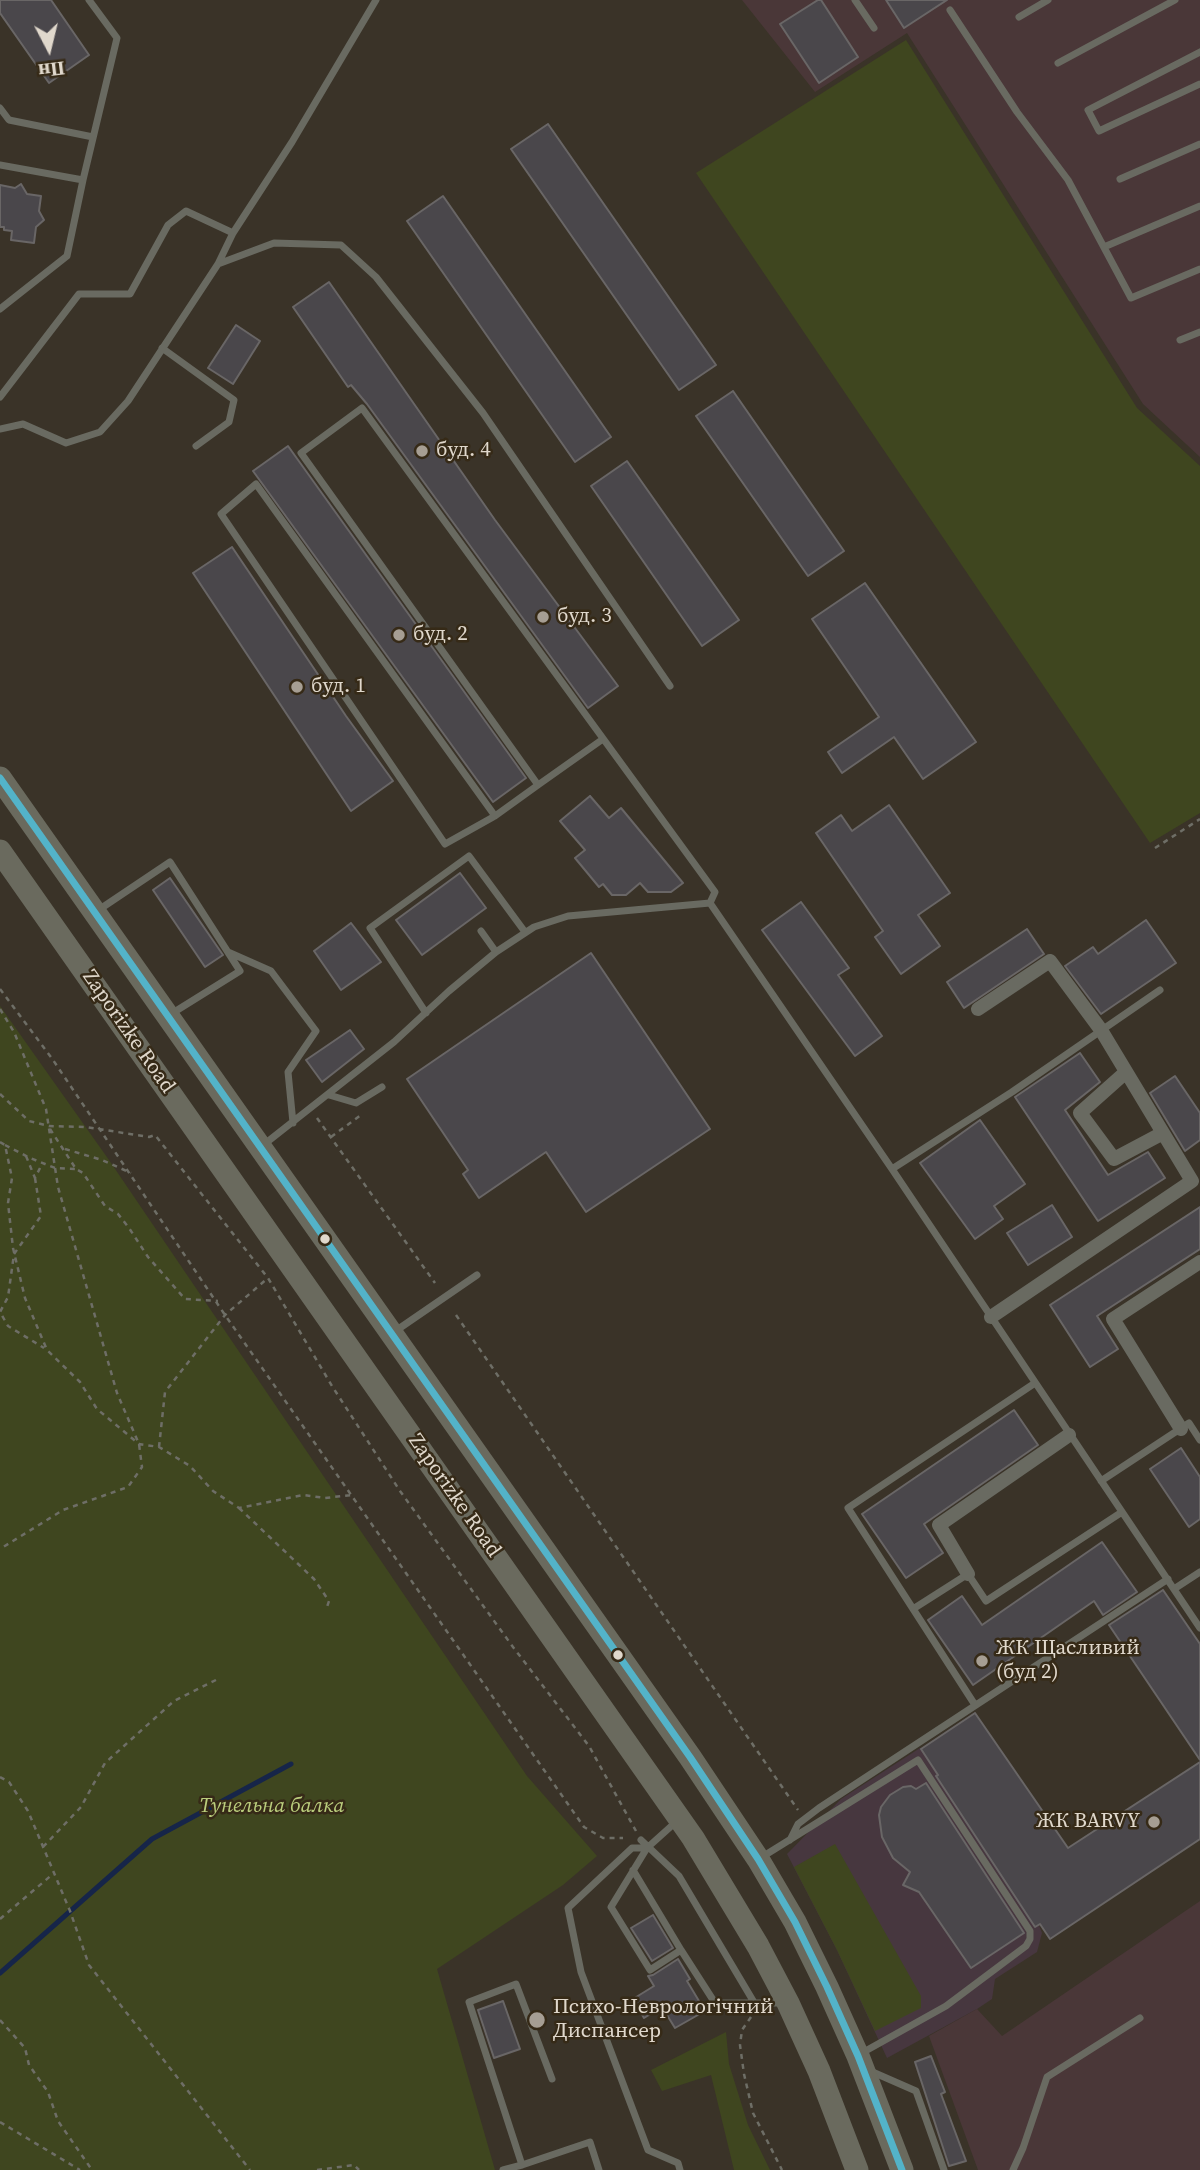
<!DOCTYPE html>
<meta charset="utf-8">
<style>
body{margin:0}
#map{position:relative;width:1200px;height:2170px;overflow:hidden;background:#3a3328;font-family:"Source Serif 4",serif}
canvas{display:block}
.north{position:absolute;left:14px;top:14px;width:70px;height:70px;-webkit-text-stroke:5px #362a17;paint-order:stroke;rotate:173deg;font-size:19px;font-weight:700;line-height:28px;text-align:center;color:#e0d8cc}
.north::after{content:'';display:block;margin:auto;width:24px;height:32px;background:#e0d8cc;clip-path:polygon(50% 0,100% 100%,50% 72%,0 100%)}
</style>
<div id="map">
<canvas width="1200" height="2170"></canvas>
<div class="north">Пн</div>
</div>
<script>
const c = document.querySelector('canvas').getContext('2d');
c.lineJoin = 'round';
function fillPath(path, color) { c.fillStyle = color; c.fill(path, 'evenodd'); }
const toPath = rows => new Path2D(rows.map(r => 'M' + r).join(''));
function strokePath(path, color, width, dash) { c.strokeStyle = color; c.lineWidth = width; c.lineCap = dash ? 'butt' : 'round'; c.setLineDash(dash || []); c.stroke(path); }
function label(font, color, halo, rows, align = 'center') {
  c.font = font + ' "Source Serif 4",serif'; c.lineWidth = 5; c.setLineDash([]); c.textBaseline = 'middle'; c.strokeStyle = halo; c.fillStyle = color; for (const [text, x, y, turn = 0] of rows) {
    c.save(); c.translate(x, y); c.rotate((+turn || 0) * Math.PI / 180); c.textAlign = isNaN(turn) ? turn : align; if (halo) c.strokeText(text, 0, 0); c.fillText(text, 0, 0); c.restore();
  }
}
fillPath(toPath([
 [920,1748,1036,1918,1042,1933,1037,1952,995,1979,992,1999,977,2009,887,2058,837,1950,787,1854,841,1799]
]), '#47373f');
fillPath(toPath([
 [742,0,1200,0,1200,457,1143,404,907,33,815,92],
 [1200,1901,1200,2170,978,2170,929,2036,977,2009,1002,2036]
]), '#4a3738');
fillPath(toPath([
 [906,40,1137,408,1200,466,1200,813,1150,843,696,173],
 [0,1006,109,1160,527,1776,597,1856,563,1885,437,1969,495,2170,0,2170],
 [835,1844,921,1996,921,2008,875,2031,837,1950,794,1867],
 [726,2032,729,2064,748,2125,770,2170,734,2170,711,2075,662,2091,651,2070]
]), '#3f461f');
strokePath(toPath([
 [0,1973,152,1839,291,1764]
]), '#162549', 5);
const building = toPath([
 [0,0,51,0,89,55,49,83,0,13,0,0],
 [818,0,821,0,858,57,819,83,780,24,818,0],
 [886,0,947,0,904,28,886,0],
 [548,124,716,365,679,390,511,149,548,124],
 [21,184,27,194,41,196,39,211,44,220,36,227,34,243,11,240,12,231,4,230,4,227,0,227,0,185,15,188,21,184],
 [443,196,611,437,575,462,407,221,443,196],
 [329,282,495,520,618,686,588,708,367,404,351,385,348,387,293,307,329,282],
 [236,325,260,341,233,384,208,368,236,325],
 [733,391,844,551,808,576,696,416,733,391],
 [288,446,526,778,493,802,253,471,288,446],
 [627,461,739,620,702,646,591,486,627,461],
 [232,547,346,716,393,781,351,811,193,573,232,547],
 [865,583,976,742,923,779,894,737,842,773,828,752,879,717,812,619,865,583],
 [590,796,609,818,621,808,683,883,671,892,648,892,640,883,626,895,612,895,603,884,599,887,575,858,585,850,560,821,590,796],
 [889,805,950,893,918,915,940,946,901,974,875,937,883,931,816,833,841,815,852,831,889,805],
 [460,873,486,908,422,955,396,920,460,873],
 [170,878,223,955,205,967,153,890,170,878],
 [801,902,849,968,838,975,882,1036,855,1056,762,930,801,902],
 [1146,920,1176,963,1101,1014,1065,966,1093,947,1098,954,1146,920],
 [351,923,381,962,341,990,314,951,351,923],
 [1027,929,1044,954,964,1008,947,982,1027,929],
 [591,953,710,1129,586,1212,546,1152,479,1198,463,1174,468,1170,407,1079,591,953],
 [350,1030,364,1049,322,1082,306,1060,350,1030],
 [1080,1053,1100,1082,1065,1110,1108,1175,1148,1152,1165,1178,1098,1221,1015,1097,1080,1053],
 [1175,1076,1200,1113,1200,1140,1185,1151,1150,1093,1175,1076],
 [980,1120,1025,1184,994,1206,1003,1219,975,1239,920,1163,980,1120],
 [1052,1205,1072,1237,1028,1265,1007,1233,1052,1205],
 [1200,1207,1200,1249,1097,1316,1118,1349,1090,1367,1050,1305,1200,1207],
 [1014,1410,1038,1445,924,1524,943,1553,906,1578,862,1514,1014,1410],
 [1181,1448,1200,1477,1200,1519,1189,1527,1150,1469,1181,1448],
 [1102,1542,1137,1592,1103,1615,1094,1601,973,1685,928,1620,962,1596,982,1625,1102,1542],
 [1163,1590,1200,1644,1200,1760,1109,1625,1163,1590],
 [975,1713,1068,1848,1200,1762,1200,1839,1050,1939,1040,1924,1035,1927,936,1776,938,1775,921,1749,975,1713],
 [926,1783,1024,1933,971,1968,919,1892,903,1885,910,1872,893,1858,882,1837,879,1815,881,1807,890,1795,903,1787,911,1786,916,1789,926,1783],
 [653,1915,673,1948,652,1961,631,1928,653,1915],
 [678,1959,690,1979,687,1981,705,2011,675,2028,662,2007,644,2018,633,1999,654,1986,648,1976,653,1975,678,1959],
 [503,2001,520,2049,494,2058,478,2010,503,2001],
 [931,2056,945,2092,941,2094,966,2161,949,2166,915,2062,931,2056]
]);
fillPath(building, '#4a474b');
strokePath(building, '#696666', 2);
strokePath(toPath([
 [1155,848,1200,819],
 [0,989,53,1060,225,1315,584,1827,603,1838,623,1838],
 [0,1009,14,1032,46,1109,58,1187,117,1393,139,1444,142,1467,128,1487,63,1510,0,1549],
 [0,1094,29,1121,49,1126,86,1127,149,1137,155,1135,268,1278,332,1386,400,1491,513,1647,589,1746,636,1831],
 [317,1118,435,1283],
 [50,1129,76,1169,83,1173,105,1206,118,1214,129,1228,148,1257,185,1299,218,1301],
 [331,1137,361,1115],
 [0,1142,5,1145,12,1178,8,1203,13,1248,25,1298,47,1350,80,1382,97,1409,139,1444,159,1447,190,1466,213,1491,239,1508,303,1495,325,1498,352,1495],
 [5,1145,30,1158,55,1168,76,1169],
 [65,1149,102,1160,131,1173],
 [26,1156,35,1178,42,1164],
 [35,1178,41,1216,14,1254,8,1297,0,1312,8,1326,44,1348],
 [456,1315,798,1810],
 [159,1447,165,1392,225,1315,268,1278],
 [239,1508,314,1579,329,1601,326,1610],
 [0,1777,9,1782,28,1811,70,1911,89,1965,250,2170],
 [43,1847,81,1807,105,1763,174,1701,218,1679],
 [0,1919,54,1873],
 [751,2017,742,2030,740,2045,744,2074,753,2113,782,2170],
 [0,2020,25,2048,29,2065,48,2092,58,2121,92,2170],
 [0,2122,80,2170],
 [317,2170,354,2165,359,2170]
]), '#6e6e66', 2.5, [5, 5]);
strokePath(toPath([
 [855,0,874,28],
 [950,10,1017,112,1068,180,1131,298,1200,269],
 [1019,17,1048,0],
 [1200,52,1088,110,1099,131,1200,84],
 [1058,63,1175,0],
 [0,108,9,120,93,137],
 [0,165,83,180],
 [1120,179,1200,144],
 [1104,247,1200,206],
 [218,264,274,243,341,245,376,277,483,413,670,686],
 [0,309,67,256,83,180,117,38,89,0],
 [1180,340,1200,332],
 [162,348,234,400,229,422,196,446],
 [0,397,79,294,130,294,168,225,186,211,233,233],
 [0,429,23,424,66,443,100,432,128,401,218,264,233,233,292,142,376,0],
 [603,739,538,785,301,453,362,408,715,892,710,903,892,1169,1200,1628],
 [495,816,445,844,221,514,256,484,495,816,538,785],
 [97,911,170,862,240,971,171,1014],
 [481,931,496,952],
 [228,952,271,971,316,1031,288,1072,293,1123],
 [426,1013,370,928,469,856,525,932],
 [329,1095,356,1103,382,1087],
 [262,1146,394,1042,449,991,496,952,534,927,568,916,710,903],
 [892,1169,1012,1092,1160,990],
 [394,1332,477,1275],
 [1101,1481,1189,1423,1200,1440],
 [1174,1589,1200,1572],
 [913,1609,968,1574,986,1601,1122,1512],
 [975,1705,848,1508,1035,1383],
 [677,1821,647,1848,611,1907,650,1970,681,1950,715,2003,784,2003],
 [641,1840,679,1876,755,2004],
 [790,1840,798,1824,819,1808,1168,1579],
 [647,1848,632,1848,568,1908,581,1972,648,2150,678,2163,680,2170],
 [762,1857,918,1760,1030,1931,1030,1939,1026,1946,946,2006,860,2054],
 [633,1870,681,1950],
 [868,2070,916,2091,944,2170],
 [552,2079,516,1984,469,2002,522,2165,590,2142,599,2170],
 [503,2170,522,2165],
 [1013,2170,1023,2148,1047,2077,1140,2018]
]), '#696a61', 7);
strokePath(toPath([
 [978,1009,1050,961,1101,1030,1192,1181,991,1317],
 [1126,1072,1080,1113,1114,1159,1163,1133],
 [1181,1429,1113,1319,1200,1262],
 [968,1574,939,1525,1069,1435]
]), '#696a61', 14);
strokePath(toPath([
 [0,778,690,1757,758,1859,795,1922,827,1987,858,2056,902,2170],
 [0,851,693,1838,758,1946,788,2003,819,2071,857,2170]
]), '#6a6a5e', 23);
strokePath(toPath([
 [0,778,690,1757,758,1859,795,1922,827,1987,858,2056,902,2170]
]), '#53b3c9', 7);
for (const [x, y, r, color] of [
 [422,451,7,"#a69e93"],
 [543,617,7,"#a69e93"],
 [399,635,7,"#a69e93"],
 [297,687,7,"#a69e93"],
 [325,1239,6,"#e0d8cc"],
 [618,1655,6,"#e0d8cc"],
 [982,1661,7,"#a69e93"],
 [1154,1822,7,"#a69e93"],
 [537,2020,9,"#a69e93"]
]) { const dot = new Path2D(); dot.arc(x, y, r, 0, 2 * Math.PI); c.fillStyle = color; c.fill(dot); strokePath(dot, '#362a17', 2.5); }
label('21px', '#e0d8cc', '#362a17', [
 ["буд. 4",436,451],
 ["буд. 3",557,617],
 ["буд. 2",413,635],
 ["буд. 1",311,687],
 ["ЖК Щасливий",996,1649],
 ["(буд 2)",996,1673],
 ["ЖК BARVY",1140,1822,"right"],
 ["Психо-Неврологічний",553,2008],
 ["Диспансер",553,2032]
], 'left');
label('21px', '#e0d8cc', '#362a17', [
 ["Zaporizke Road",128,1032,55],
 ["Zaporizke Road",454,1496,55]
]);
label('italic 21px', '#bbce7d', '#362a17', [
 ["Тунельна балка",272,1807]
]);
</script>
